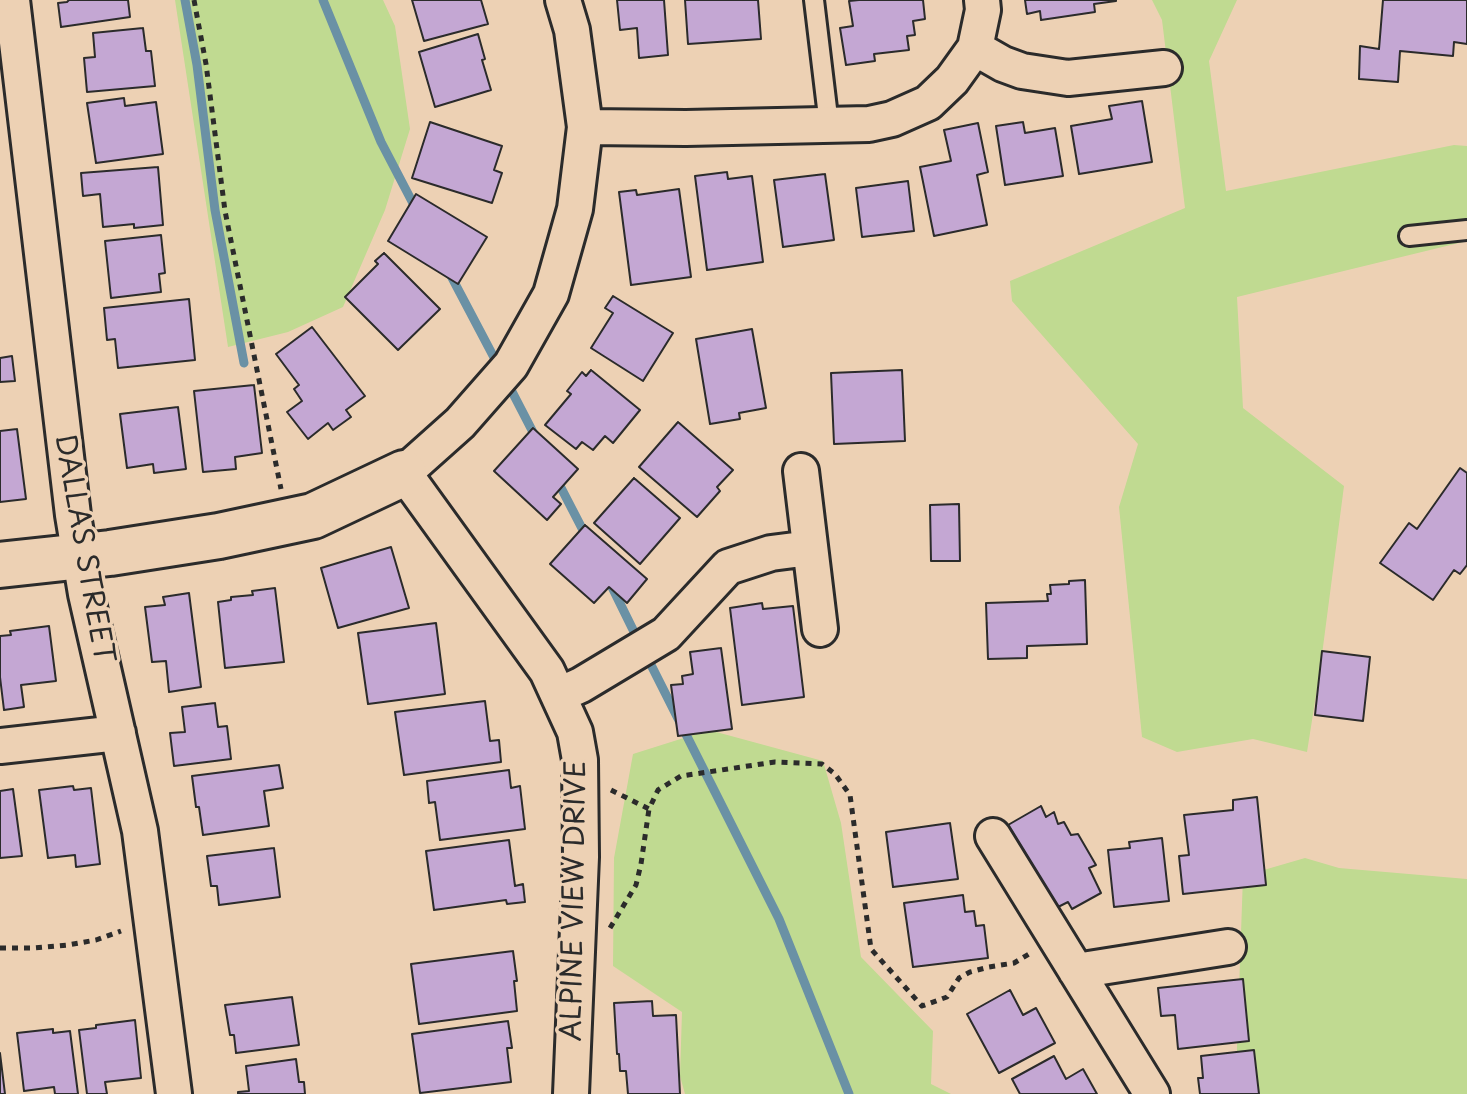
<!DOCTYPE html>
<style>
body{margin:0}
canvas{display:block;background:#edd1b4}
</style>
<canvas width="1467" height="1094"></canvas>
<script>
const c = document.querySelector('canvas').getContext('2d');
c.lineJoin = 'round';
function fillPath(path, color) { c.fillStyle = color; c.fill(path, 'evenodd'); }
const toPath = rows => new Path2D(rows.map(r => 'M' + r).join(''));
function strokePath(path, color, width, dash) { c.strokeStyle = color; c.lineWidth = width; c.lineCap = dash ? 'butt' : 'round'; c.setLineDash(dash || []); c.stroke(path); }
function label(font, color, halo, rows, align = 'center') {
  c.font = font + ' "Playpen Sans",sans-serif'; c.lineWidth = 7; c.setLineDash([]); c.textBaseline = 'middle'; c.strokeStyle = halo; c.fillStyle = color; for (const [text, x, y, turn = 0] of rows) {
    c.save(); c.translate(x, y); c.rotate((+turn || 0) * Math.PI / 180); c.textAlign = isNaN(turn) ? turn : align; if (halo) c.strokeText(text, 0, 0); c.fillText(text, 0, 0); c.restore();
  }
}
fillPath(toPath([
 [175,0,383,0,395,26,410,129,385,210,343,307,288,332,228,347],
 [1152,0,1237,0,1209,61,1226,191,1454,145,1467,146,1467,241,1237,297,1243,408,1344,486,1320,670,1307,752,1253,739,1177,752,1142,737,1119,507,1138,444,1012,301,1010,281,1185,208,1162,20],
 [709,730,823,761,841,823,861,957,933,1031,931,1084,951,1094,685,1094,680,1076,682,1012,613,966,614,858,633,754],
 [1305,858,1339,868,1467,879,1467,1094,1245,1094,1236,1075,1243,876]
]), '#c0da91');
strokePath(toPath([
 [185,0,197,65,215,210,244,363],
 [323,0,381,142,417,211],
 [450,274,499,367],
 [506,380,536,438],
 [557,480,587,538],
 [610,583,639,642],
 [646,655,779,919,849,1094]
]), '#6a91a5', 9);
const building = toPath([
 [69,0,128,0,130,17,61,27,58,3,67,2,69,0],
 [412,0,481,0,488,24,424,41,412,0],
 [617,0,664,0,668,55,639,58,637,28,620,30,617,0],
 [685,0,758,0,761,39,688,44,685,0],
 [859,0,923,0,925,19,913,21,915,35,907,36,909,50,874,54,875,61,846,65,840,28,853,26,849,1,859,0],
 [1025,0,1116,0,1116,1,1094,4,1095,12,1041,20,1040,11,1027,14,1025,0],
 [1383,0,1467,0,1467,44,1454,42,1453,56,1400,51,1398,82,1359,79,1360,46,1379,49,1383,0],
 [143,28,146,51,151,51,155,86,87,92,84,58,95,57,93,33,143,28],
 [478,34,485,59,482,60,491,90,435,107,419,52,478,34],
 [124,98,125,106,156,102,163,154,96,163,87,103,124,98],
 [1142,101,1152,162,1079,174,1071,126,1112,119,1109,106,1142,101],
 [430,122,502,146,494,170,502,173,492,203,412,178,430,122],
 [1023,122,1025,133,1055,128,1063,176,1005,185,996,126,1023,122],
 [978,123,988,172,977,175,987,225,934,236,920,167,951,161,944,130,978,123],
 [158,167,163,225,134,228,134,224,103,227,100,194,83,196,81,173,158,167],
 [727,172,728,179,752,176,763,262,707,270,695,176,727,172],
 [825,174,834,240,783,247,774,180,825,174],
 [908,181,914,231,862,237,856,188,908,181],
 [679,189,691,277,631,285,619,192,636,190,637,195,679,189],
 [416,194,487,237,458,284,388,241,416,194],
 [161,235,165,273,159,274,161,292,111,298,105,241,161,235],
 [384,253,440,309,398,350,345,297,378,264,375,261,384,253],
 [613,296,673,333,643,381,591,348,613,313,605,308,613,296],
 [189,299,195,360,118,368,115,339,107,340,104,308,189,299],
 [312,327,365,396,346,410,351,417,333,430,328,423,308,439,287,412,302,401,294,389,299,385,276,354,312,327],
 [752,329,766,408,739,413,740,419,710,424,696,339,752,329],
 [12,356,15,381,0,382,0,358,12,356],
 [591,370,640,410,613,443,605,436,593,450,582,442,576,449,545,425,571,394,567,391,582,372,586,376,591,370],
 [902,370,905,441,834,444,831,373,902,370],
 [254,385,262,453,235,457,236,469,203,472,194,391,254,385],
 [178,407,186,469,154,473,153,464,127,468,120,414,178,407],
 [678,422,733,470,717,487,720,491,697,517,639,467,678,422],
 [533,428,578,469,553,497,561,504,547,520,494,471,533,428],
 [17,429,26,499,0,502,0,431,17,429],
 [1460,468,1467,473,1467,565,1460,574,1454,570,1433,600,1380,563,1409,523,1417,529,1460,468],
 [634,478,680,518,640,564,594,523,634,478],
 [959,504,960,561,931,561,930,505,959,504],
 [585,525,647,579,627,603,609,587,594,603,550,564,585,525],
 [391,547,409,608,338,628,321,568,391,547],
 [1085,580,1087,644,1027,646,1027,658,988,659,986,603,1048,601,1047,594,1051,594,1050,585,1069,584,1069,581,1085,580],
 [275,588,284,662,225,668,218,602,231,600,231,597,253,595,252,591,275,588],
 [189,593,201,687,169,692,166,661,152,662,145,607,165,605,163,597,189,593],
 [762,603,763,609,793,606,804,697,742,705,730,608,762,603],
 [436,623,445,694,368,704,358,633,436,623],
 [49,626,56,681,21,685,24,707,4,710,0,677,0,636,11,635,10,631,49,626],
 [721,648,732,729,678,736,671,685,683,684,682,676,693,674,690,652,721,648],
 [1322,651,1370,657,1363,721,1315,715,1322,651],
 [485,701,490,741,499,740,501,762,404,775,395,712,485,701],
 [215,703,218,727,227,726,231,759,174,766,170,733,185,732,182,707,215,703],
 [279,765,283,788,264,791,269,826,203,835,199,807,196,807,192,776,279,765],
 [509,770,511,788,520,786,525,829,440,840,435,802,429,803,427,781,509,770],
 [73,786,74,790,91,788,100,864,76,867,75,855,48,858,39,790,73,786],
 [13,789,22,856,0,858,0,791,13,789],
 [1257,797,1266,885,1183,894,1179,856,1189,855,1184,815,1233,810,1233,800,1257,797],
 [1041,806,1046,817,1054,812,1058,824,1064,822,1071,835,1078,834,1096,865,1089,868,1101,893,1072,909,1068,902,1058,907,1008,825,1041,806],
 [950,823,958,879,893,887,886,832,950,823],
 [1162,838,1169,901,1114,907,1108,850,1130,848,1129,842,1162,838],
 [509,840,515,886,523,884,525,902,507,904,506,900,434,910,426,851,509,840],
 [274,848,280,897,219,905,217,886,211,886,207,856,274,848],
 [963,895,965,912,974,911,976,926,984,925,988,958,913,967,904,903,963,895],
 [513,951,517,981,514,981,517,1011,419,1024,411,964,513,951],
 [1243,979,1249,1041,1178,1049,1175,1015,1161,1016,1158,988,1243,979],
 [1010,990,1023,1015,1036,1008,1055,1043,999,1073,967,1014,1010,990],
 [292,997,299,1045,236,1053,234,1035,230,1035,225,1005,292,997],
 [652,1001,653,1016,676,1015,680,1094,628,1094,626,1071,620,1071,619,1054,617,1054,614,1003,652,1001],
 [135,1020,141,1078,105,1082,107,1094,87,1094,79,1030,96,1028,96,1025,135,1020],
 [508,1021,512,1048,507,1048,511,1082,420,1093,412,1034,508,1021],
 [53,1029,53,1033,70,1031,78,1094,55,1094,54,1087,24,1091,17,1033,53,1029],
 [1254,1050,1259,1094,1200,1094,1198,1078,1203,1078,1201,1056,1254,1050],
 [0,1053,5,1094,0,1094,0,1053],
 [1054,1056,1066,1079,1083,1069,1097,1094,1020,1094,1012,1079,1054,1056],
 [296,1059,299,1082,304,1082,305,1094,238,1094,238,1092,249,1091,246,1066,296,1059]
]);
fillPath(building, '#c4a7d3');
strokePath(building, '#2b2b2b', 2);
const lane = toPath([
 [814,0,829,125],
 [1409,236,1467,230]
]);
const street = toPath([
 [12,0,73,515,86,594,140,831,174,1094],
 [563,0,572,30,585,127,575,209,551,294,511,365,460,423,404,473,547,671,575,732,580,760,581,857,571,1094],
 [975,48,1003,64,1022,71,1068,78,1164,68],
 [585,127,686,128,869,124,892,119,928,103,952,80,975,48,983,10,982,0],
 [801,471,820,629],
 [559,695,581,685,666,634,728,567,771,553,810,548],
 [0,746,118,733],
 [993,836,1152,1094],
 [1076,971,1228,947]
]);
const secondary = toPath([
 [0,565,110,553,219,536,313,516,404,473]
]);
strokePath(lane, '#2b2b2b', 24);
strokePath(street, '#2b2b2b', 40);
strokePath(secondary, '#2b2b2b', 50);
strokePath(toPath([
 [194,0,206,64,225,211,281,489],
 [611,790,649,809,658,790,681,776,775,762,822,764,835,774,850,795,871,949,922,1006,947,997,959,978,970,972,989,967,1014,963,1029,954],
 [610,928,636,885,641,864,649,809],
 [0,948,34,948,68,945,96,940,121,931]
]), '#2b2b2b', 5, [6, 6]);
strokePath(lane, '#edd1b4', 18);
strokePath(street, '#edd1b4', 34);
strokePath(secondary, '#edd1b4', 44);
label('28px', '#2b2b2b', '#edd1b4', [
 ["DALLAS STREET",83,549,80],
 ["ALPINE VIEW DRIVE",575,901,-89]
]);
</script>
